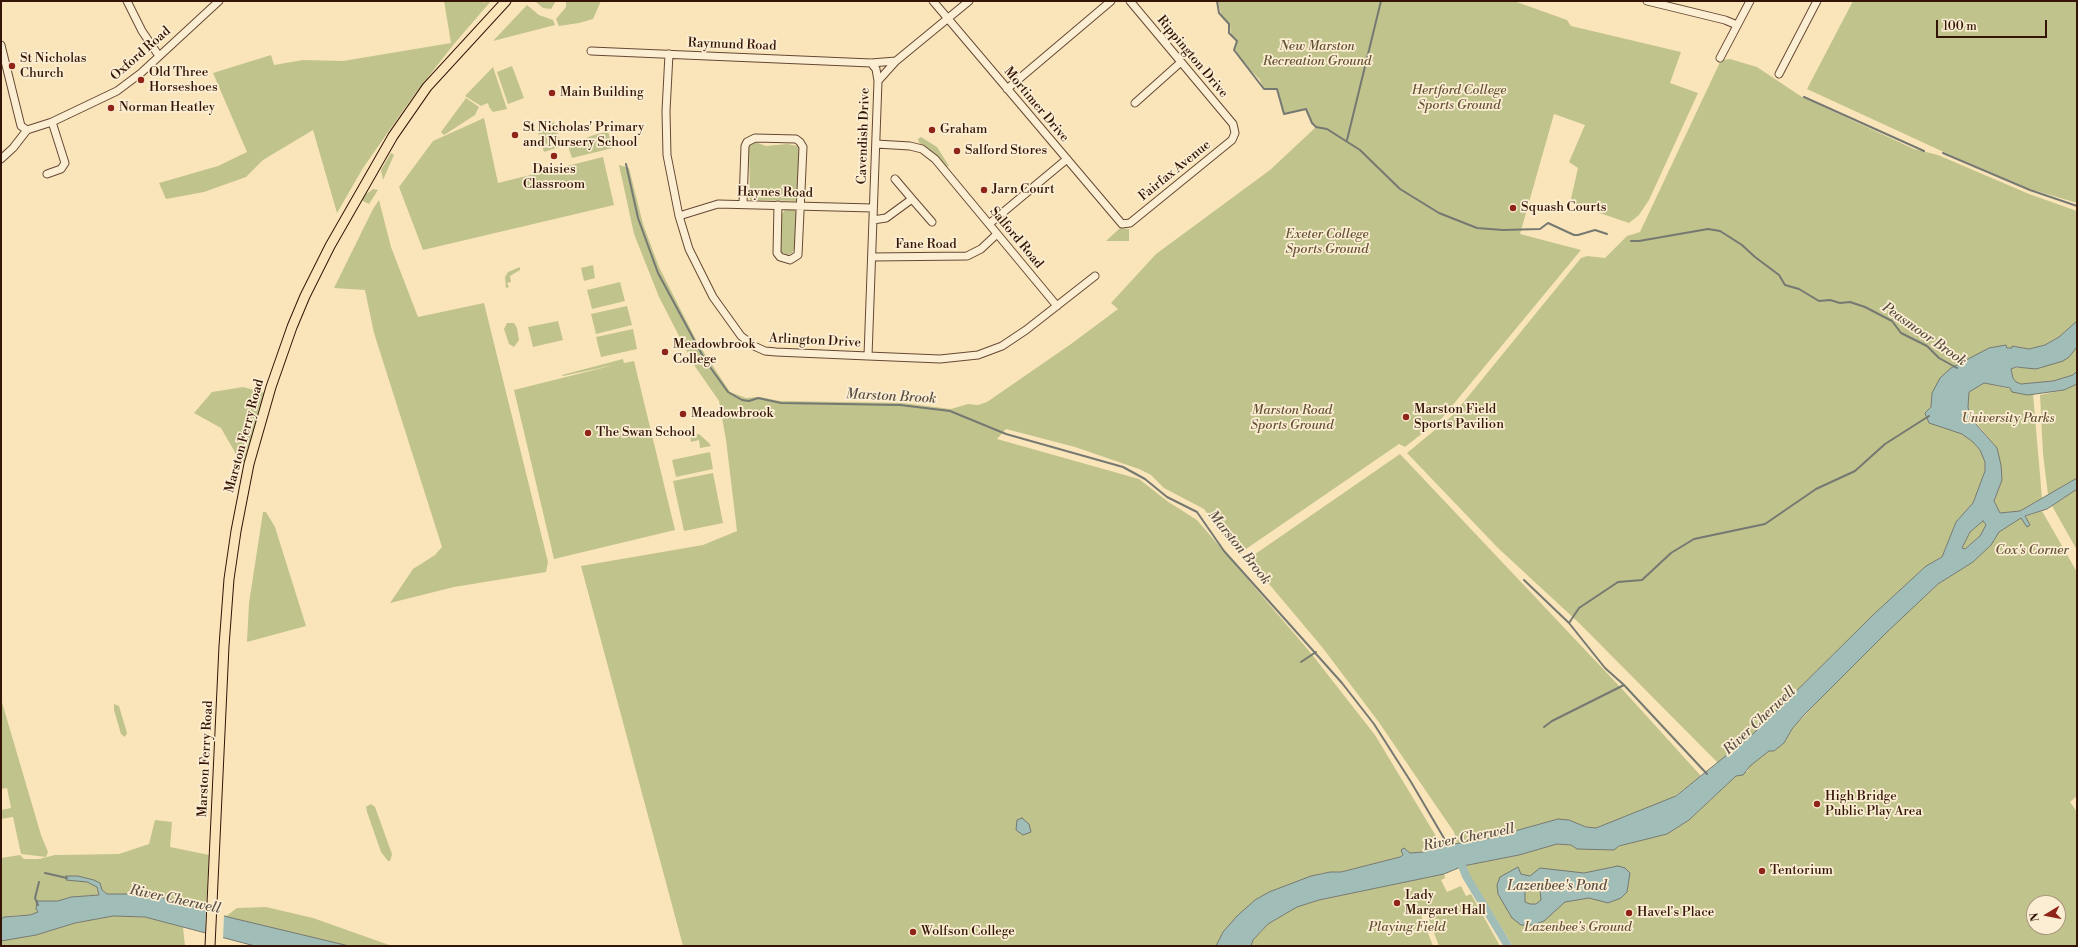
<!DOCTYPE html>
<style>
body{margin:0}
#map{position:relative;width:2078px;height:947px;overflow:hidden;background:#fae5ba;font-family:"Libre Bodoni",serif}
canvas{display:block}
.frame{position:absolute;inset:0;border:2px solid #331407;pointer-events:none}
.north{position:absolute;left:2026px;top:895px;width:40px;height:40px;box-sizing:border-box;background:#fceed2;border:1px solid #ac9781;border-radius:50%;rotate:260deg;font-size:11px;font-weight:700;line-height:16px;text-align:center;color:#331407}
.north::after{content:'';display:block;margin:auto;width:14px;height:18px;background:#8f2418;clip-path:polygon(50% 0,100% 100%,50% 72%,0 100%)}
.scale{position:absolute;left:1936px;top:20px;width:111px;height:18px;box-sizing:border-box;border:2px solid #331407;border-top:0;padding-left:5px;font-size:12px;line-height:14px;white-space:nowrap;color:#331407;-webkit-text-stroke:3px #fceed2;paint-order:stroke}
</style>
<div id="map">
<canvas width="2078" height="947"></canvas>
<div class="frame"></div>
<div class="north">N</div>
<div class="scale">100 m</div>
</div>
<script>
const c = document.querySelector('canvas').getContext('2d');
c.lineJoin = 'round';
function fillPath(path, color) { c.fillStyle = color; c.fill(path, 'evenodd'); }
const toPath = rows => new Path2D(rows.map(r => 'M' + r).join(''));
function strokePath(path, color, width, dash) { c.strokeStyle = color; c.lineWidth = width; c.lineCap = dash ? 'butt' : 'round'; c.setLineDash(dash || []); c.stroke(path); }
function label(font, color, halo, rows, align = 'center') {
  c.font = font + ' "Libre Bodoni",serif'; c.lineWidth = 3.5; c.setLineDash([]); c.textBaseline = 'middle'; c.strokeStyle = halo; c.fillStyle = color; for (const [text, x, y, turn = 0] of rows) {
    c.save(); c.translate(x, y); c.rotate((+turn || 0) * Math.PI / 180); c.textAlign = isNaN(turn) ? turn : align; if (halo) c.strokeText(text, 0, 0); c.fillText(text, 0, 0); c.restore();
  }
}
fillPath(toPath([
 [444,1,482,1,484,3,485,1,491,1,454,44,414,95,363,168,337,213,313,130,263,160,246,177,204,192,166,199,159,183,218,166,247,152,213,73,271,55,274,65,303,60,343,61,451,43],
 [535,1,556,1,551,9,543,8],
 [566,1,601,1,593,19,579,23,559,26,556,19,566,7],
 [1218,1,1514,1,1567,20,1571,26,1681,52,1670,83,1698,93,1649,200,1639,215,1629,223,1570,203,1578,168,1569,162,1585,125,1554,114,1520,234,1581,250,1442,418,1405,447,1399,444,1246,549,1224,537,1204,509,1164,488,1151,475,1139,469,1075,447,1006,429,997,439,1139,479,1167,501,1197,520,1310,652,1375,735,1442,846,1423,852,1410,854,1406,849,1400,857,1341,872,1322,873,1269,892,1255,900,1223,932,1216,946,683,946,581,566,703,545,737,531,726,440,719,401,694,365,659,297,634,234,619,165,629,168,643,224,659,267,697,342,730,392,746,398,760,397,780,401,902,403,951,409,968,404,978,405,987,402,1071,344,1118,309,1111,303,1156,254,1270,170,1316,127,1312,123,1306,109,1284,114,1277,89,1264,89,1260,80,1240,59,1235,49,1237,40,1231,35,1230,25,1221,14],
 [1853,1,2077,1,2077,203,2030,189,1948,154,1807,89],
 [527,5,539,15,553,20,555,25,493,41],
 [1730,59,1757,67,1802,97,1914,149,1938,155,2029,194,2077,211,2077,321,2059,337,2045,345,2029,349,2012,346,2012,348,2007,348,2006,345,1968,359,1951,368,1932,393,1931,407,1925,413,1929,423,1962,434,1973,442,1980,450,1985,462,1985,471,1973,503,1956,522,1942,557,1926,566,1874,614,1754,733,1718,763,1579,623,1498,548,1407,453,1453,415,1581,258,1587,256,1605,258,1627,236,1640,232,1721,60],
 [512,66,524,98,508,104,497,72],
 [493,67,507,109,493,112,489,107,488,103,481,106,465,96],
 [466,98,479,107,475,115,444,135,441,132],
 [484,118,498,183,603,157,614,205,423,250,399,187,433,141],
 [554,122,562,146,544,152,537,129],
 [608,131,613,148,572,158,568,146,591,136],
 [921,137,937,147,949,166,945,167,930,150,919,143,918,139],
 [752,141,766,146,787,144,798,146,800,151,799,201,750,200,749,144],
 [391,153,394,155,383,180,381,170],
 [373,189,378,190,369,204,363,201,362,199,365,195],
 [379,200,391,247,418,317,484,303,548,562,546,572,454,587,390,603,413,569,435,555,442,547,374,333,365,290,334,288,373,209],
 [785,210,795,210,797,214,795,248,792,253,788,255,781,252,780,247,782,214],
 [1120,228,1129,229,1129,241,1106,241],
 [593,265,595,278,584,281,581,268],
 [520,267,520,270,510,276,511,282,507,283,509,287,506,288,505,277,508,272],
 [620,282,625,301,592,309,587,290],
 [627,306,632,325,596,334,591,314],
 [558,321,563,340,533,347,528,327],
 [507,323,514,323,517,328,519,340,514,347,509,344,504,329],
 [633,329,637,349,601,357,596,337],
 [2077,347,2077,371,2073,375,2053,381,2021,384,2016,382,2013,378,2011,368,2039,368,2069,357],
 [623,359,624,363,634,361,675,530,554,559,514,390,614,365,563,376,562,375],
 [1984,383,2033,394,2042,498,2020,511,2000,513,1994,501,1998,489,1997,448,1970,415,1968,407,1969,392],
 [2077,384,2077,478,2048,495,2043,454,2040,395,2064,390],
 [243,387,266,393,246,462,240,461,221,428,194,413,212,392],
 [699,434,709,443,711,446,700,448,699,440,691,442,690,436],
 [710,452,713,469,676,477,672,460],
 [1400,454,1623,690,1701,776,1671,799,1596,828,1586,827,1569,820,1558,819,1486,839,1457,843,1454,832,1378,721,1322,647,1248,559],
 [713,473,723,523,684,531,673,481],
 [2077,489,2077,550,2052,506],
 [2042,511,2077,572,2077,796,2070,802,2077,812,2077,946,1513,946,1463,866,1519,855,1557,844,1571,845,1577,849,1612,849,1635,841,1667,834,1689,820,1736,776,1748,771,1749,766,1769,751,1774,751,1784,743,1792,729,1833,685,1908,611,1938,584,1973,562,1991,545,1999,532,2021,518],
 [2034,903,2058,903,2058,927,2034,927],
 [263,512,266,512,275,527,306,626,247,642,249,603],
 [1983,521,1986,525,1980,536,1965,549,1962,548,1970,532],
 [1,699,41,835,48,852,46,857,21,854,13,817,1,819,1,810,11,808,7,788,1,789],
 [114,704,119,706,127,733,125,737,121,734,114,710],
 [371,804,375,807,392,854,390,861,388,861,381,852,367,812,366,807],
 [155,820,172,822,170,847,209,855,206,910,151,894,107,894,102,890,78,876,66,876,66,879,87,881,97,887,99,895,71,897,58,901,37,901,38,912,30,915,9,916,1,919,1,858,20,855,24,859,39,859,55,855,119,854,149,844],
 [1444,874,1445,878,1441,880,1447,892,1461,886,1466,896,1471,894,1500,946,1439,946,1426,912,1421,915,1433,946,1251,946,1253,940,1268,924,1297,907,1319,900],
 [266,907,313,918,392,946,349,946,225,917,237,908],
 [113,916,145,917,183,927,185,946,1,946,1,941,9,939,36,935,75,923]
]), '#c1c38d');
const water = toPath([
 [2077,321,2077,347,2069,357,2063,361,2036,369,2016,367,2011,369,2013,378,2016,382,2021,384,2053,381,2073,375,2077,371,2077,384,2064,390,2028,395,2012,392,2010,388,1984,383,1969,392,1968,407,1970,415,1975,423,1997,448,2001,465,2002,480,1994,501,2000,513,2020,511,2077,478,2077,489,2047,509,2025,516,2030,525,2027,527,2021,518,1999,532,1991,545,1973,562,1938,584,1886,633,1804,715,1792,729,1784,743,1774,751,1769,751,1750,766,1743,775,1736,776,1689,820,1667,834,1619,846,1614,850,1577,849,1571,845,1557,844,1519,855,1463,866,1444,874,1319,900,1297,907,1268,924,1253,940,1251,946,1216,946,1223,932,1237,916,1255,900,1269,892,1311,876,1330,872,1341,872,1400,857,1403,855,1401,850,1404,848,1410,853,1423,852,1449,842,1453,844,1486,839,1558,819,1569,820,1586,827,1596,828,1676,796,1754,733,1874,614,1926,566,1942,557,1956,522,1973,503,1985,471,1985,462,1980,450,1973,442,1962,434,1929,423,1925,413,1931,407,1932,393,1940,378,1951,368,1989,348,2006,345,2007,348,2012,348,2012,346,2029,349,2045,345,2059,337,2077,321],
 [1983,521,1986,525,1980,536,1965,549,1962,548,1970,532,1983,521],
 [1022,818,1029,824,1031,832,1023,835,1016,830,1017,820,1022,818],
 [1618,866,1625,868,1630,873,1627,892,1621,898,1608,903,1589,898,1565,902,1544,921,1533,925,1521,925,1512,918,1498,894,1497,885,1500,877,1518,867,1521,874,1530,876,1540,868,1584,873,1618,866],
 [1529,884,1534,885,1540,890,1541,900,1536,904,1530,904,1525,902,1525,889,1529,884],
 [66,876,78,876,94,880,100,883,102,890,107,894,151,894,228,917,349,946,255,946,145,917,113,916,75,923,36,935,1,941,1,919,4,917,30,915,38,912,36,909,37,901,58,901,71,897,99,895,97,887,87,882,66,880,66,876]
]);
fillPath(water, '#a1bdb8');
strokePath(water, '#757971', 1);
fillPath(toPath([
 [206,908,224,914,223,940,205,935]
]), '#fae5ba');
strokePath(toPath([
 [1217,1,1219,13,1229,24,1229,33,1237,41,1234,50,1264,89,1277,89,1284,114,1306,109,1312,123,1316,127,1327,129,1360,150,1400,189,1439,213,1477,228,1503,230,1540,229,1548,223,1574,235,1578,235,1595,230,1607,234],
 [1804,97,1924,151],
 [1347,140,1381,1],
 [1943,153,2030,190,2077,206],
 [626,164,638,218,658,273,705,360,728,392,742,400,749,401,758,398,781,403,900,405,950,411,1006,434,1123,467,1145,479,1167,497,1197,512,1224,551,1342,683,1374,724,1411,782,1448,845],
 [1631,241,1639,241,1708,229,1720,231,1742,245,1755,257,1779,275,1785,285,1799,289,1819,301,1830,300,1840,303,1850,302,1865,307,1892,321,1901,333,1927,346,1939,358,1957,368],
 [1524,580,1569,623,1605,668,1624,685,1707,774],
 [1569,623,1579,608,1618,582,1642,580,1671,553,1694,539,1765,524,1816,489,1855,471,1885,444,1929,416],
 [1301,662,1316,652],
 [1544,727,1552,721,1624,685],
 [45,873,67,878],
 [38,905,35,898,39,882]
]), '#757971', 2);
strokePath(toPath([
 [1459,858,1466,876,1508,946]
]), '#a1bdb8', 8);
const minor = toPath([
 [127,1,142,31,159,56],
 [933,1,1122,224,1130,223,1232,140,1235,133,1233,124,1130,1],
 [1647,1,1725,20,1737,25],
 [1,45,21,126,27,130],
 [591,51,871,63,896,61,969,1],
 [669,54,666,111,667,155,679,216,689,249,713,297,741,336,754,346,765,351,776,352,868,356,940,359,978,355,1002,346,1026,330,1095,276],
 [1720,58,1750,1],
 [871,63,876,69,878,81],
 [1779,74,1817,1],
 [1007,89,1111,1],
 [1135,103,1181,62],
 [27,130,52,122,117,91,141,73,219,1],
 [876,144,910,146,922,149,935,159,1057,306],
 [1,159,13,148,27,130],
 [47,174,61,169,65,163,52,122],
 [895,179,912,199],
 [743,204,745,146,747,142,755,138,796,139,800,142,803,147,798,255,790,260,780,257,777,253,778,205],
 [679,216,718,204,873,208],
 [873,220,886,218,912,199,932,222],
 [989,224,1067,159],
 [872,257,967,256,981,249,997,234],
 [868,356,878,81,896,61]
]);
const major = toPath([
 [210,946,224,646,229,579,236,531,249,464,271,387,292,327,305,296,330,246,393,136,427,87,506,1]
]);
strokePath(minor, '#654834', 9);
strokePath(major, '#331407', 11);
strokePath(minor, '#fceed2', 7);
strokePath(major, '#fae5ba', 9);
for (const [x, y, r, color] of [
 [12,66,4,"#8f2418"],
 [141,80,4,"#8f2418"],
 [552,93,4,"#8f2418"],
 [111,108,4,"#8f2418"],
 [932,130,4,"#8f2418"],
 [515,135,4,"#8f2418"],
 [957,151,4,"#8f2418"],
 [554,156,4,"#8f2418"],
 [984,190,4,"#8f2418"],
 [1513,208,4,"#8f2418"],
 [665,352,4,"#8f2418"],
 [683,414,4,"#8f2418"],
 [1406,417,4,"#8f2418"],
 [588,433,4,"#8f2418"],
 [1817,804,4,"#8f2418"],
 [1762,871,4,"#8f2418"],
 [1397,903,4,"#8f2418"],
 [1629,913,4,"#8f2418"],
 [913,932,4,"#8f2418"]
]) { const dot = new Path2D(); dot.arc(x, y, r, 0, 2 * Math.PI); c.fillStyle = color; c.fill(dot); strokePath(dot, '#fceed2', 1.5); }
label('13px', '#331407', '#fceed2', [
 ["Raymund Road",732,45,2],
 ["Oxford Road",141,54,-41],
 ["Rippington Drive",1192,57,50],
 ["Mortimer Drive",1036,105,50],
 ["Cavendish Drive",864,136,-88],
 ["Fairfax Avenue",1175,171,-39],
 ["Haynes Road",775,193,1],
 ["Salford Road",1016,238,50],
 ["Fane Road",926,245],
 ["Arlington Drive",815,341,3],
 ["Marston Ferry Road",245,436,-75],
 ["Marston Ferry Road",206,759,-87]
]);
label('italic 13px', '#655136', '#fceed2', [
 ["New Marston",1317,47],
 ["Recreation Ground",1317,62],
 ["Hertford College",1459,91],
 ["Sports Ground",1459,106],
 ["Exeter College",1327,235],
 ["Sports Ground",1327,250],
 ["Marston Road",1292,411],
 ["Sports Ground",1292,426],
 ["University Parks",2008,419],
 ["Cox's Corner",2032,551],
 ["Playing Field",1407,928],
 ["Lazenbee's Ground",1578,928]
]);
label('13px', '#331407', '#fceed2', [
 ["St Nicholas",20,59],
 ["Church",20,74],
 ["Old Three",149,73],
 ["Horseshoes",149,88],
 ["Main Building",560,93],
 ["Norman Heatley",119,108],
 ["St Nicholas' Primary",523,128],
 ["and Nursery School",523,143],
 ["Graham",940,130],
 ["Salford Stores",965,151],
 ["Daisies",554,170,"center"],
 ["Classroom",554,185,"center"],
 ["Jarn Court",992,190],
 ["Squash Courts",1521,208],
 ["Meadowbrook",673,345],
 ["College",673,360],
 ["Marston Field",1414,410],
 ["Sports Pavilion",1414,425],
 ["Meadowbrook",691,414],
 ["The Swan School",596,433],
 ["High Bridge",1825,797],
 ["Public Play Area",1825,812],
 ["Tentorium",1770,871],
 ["Lady",1405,896],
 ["Margaret Hall",1405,911],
 ["Havel's Place",1637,913],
 ["Wolfson College",921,932]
], 'left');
label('italic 14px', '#5a4f45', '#fceed2', [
 ["Peasmoor Brook",1924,335,35],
 ["Marston Brook",891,397,3],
 ["Marston Brook",1239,548,51],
 ["River Cherwell",1760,721,-43],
 ["River Cherwell",1469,838,-11],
 ["Lazenbee's Pond",1557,887],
 ["River Cherwell",175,900,12]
]);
</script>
